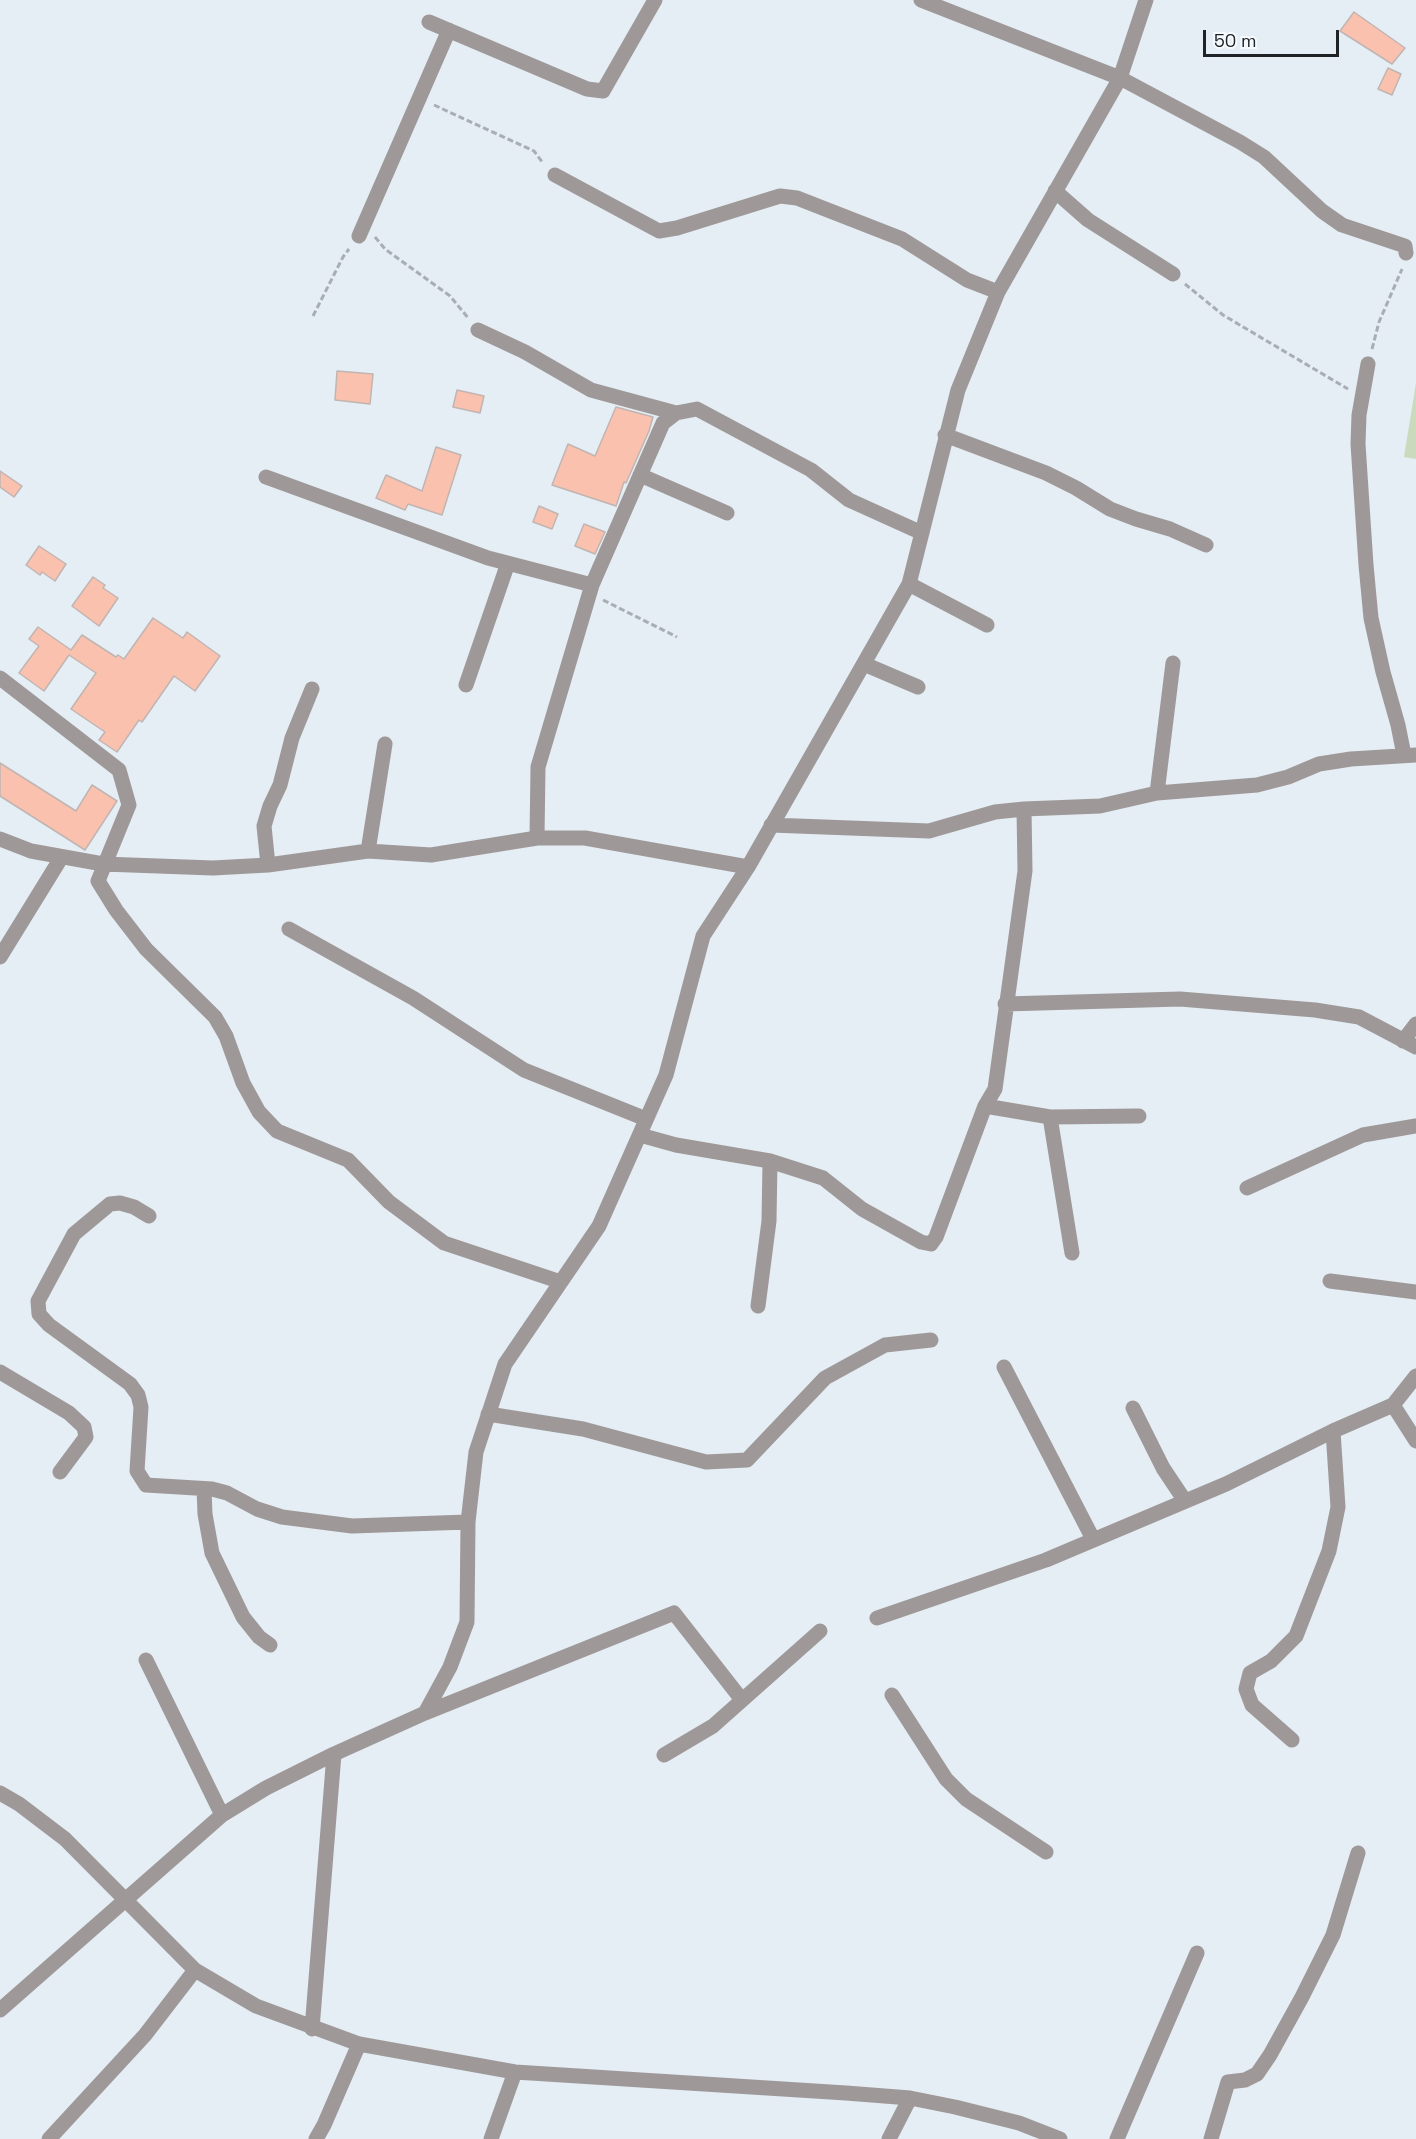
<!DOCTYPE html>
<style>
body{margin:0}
#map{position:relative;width:1416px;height:2139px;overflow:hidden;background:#e5edf5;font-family:"Space Grotesk",sans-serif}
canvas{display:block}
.scale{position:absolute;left:1203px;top:30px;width:136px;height:27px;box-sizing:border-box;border:3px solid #202326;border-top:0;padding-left:8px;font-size:18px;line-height:21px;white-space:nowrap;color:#202326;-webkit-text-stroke:4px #f5faff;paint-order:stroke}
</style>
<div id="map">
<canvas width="1416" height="2139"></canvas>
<div class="scale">50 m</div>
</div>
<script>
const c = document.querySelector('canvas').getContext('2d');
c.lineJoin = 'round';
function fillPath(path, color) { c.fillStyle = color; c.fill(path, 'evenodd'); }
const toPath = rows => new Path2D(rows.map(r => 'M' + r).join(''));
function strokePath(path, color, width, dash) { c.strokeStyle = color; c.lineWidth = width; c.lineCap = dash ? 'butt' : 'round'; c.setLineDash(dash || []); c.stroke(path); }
fillPath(toPath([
 [1416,383,1416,459,1404,457]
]), '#c9dabd');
const building = toPath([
 [1354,12,1405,48,1392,64,1340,31,1354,12],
 [1388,68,1401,74,1392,95,1378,89,1388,68],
 [337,371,373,374,370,404,335,400,337,371],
 [457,390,484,396,480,413,453,407,457,390],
 [616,407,653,417,649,431,626,483,624,482,616,506,552,485,568,444,595,456,616,407],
 [436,447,461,455,442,515,408,504,405,510,376,498,386,475,422,491,436,447],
 [0,471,22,486,14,497,0,487,0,471],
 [539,506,558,514,552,529,533,522,539,506],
 [584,524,605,532,595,554,575,546,584,524],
 [39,546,66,564,55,581,42,572,40,575,26,565,39,546],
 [93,577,105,585,103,588,118,598,99,626,72,606,93,577],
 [153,618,183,638,187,632,220,656,195,691,174,676,142,722,139,720,117,752,99,740,105,732,71,709,96,673,69,655,44,691,19,673,39,646,29,639,38,627,71,650,82,635,116,657,118,655,124,659,153,618],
 [0,763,76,811,92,785,117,801,85,850,0,796,0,763]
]);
fillPath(building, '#fac1af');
strokePath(building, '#c1b5b2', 1.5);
strokePath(toPath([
 [434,105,534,151,543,163],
 [375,237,385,249,450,296,469,319],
 [1185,284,1223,315,1348,389],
 [313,316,343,257,349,249],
 [1372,349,1379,322,1402,269],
 [603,600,677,637]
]), '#a7aeb4', 3, [6, 3]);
strokePath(toPath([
 [921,0,1120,78,1240,142,1264,157,1322,211,1342,225,1405,246,1406,253],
 [429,22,587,89,603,91,655,0],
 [555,175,659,231,677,228,780,196,797,198,902,239,967,280,998,292],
 [1055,191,1088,220,1173,274],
 [359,236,449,30],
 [478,330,525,352,591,390,676,413],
 [1368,364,1359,415,1358,444,1366,565,1371,618,1383,672,1398,725,1404,755],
 [945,435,1046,473,1076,488,1110,509,1136,519,1170,529,1206,545],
 [640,475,727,513],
 [266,477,488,558,592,585],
 [909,584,987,625],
 [864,664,918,687],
 [0,678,119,770,129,805,98,881,116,910,146,949,215,1017,226,1036,243,1083,259,1112,277,1131,348,1160,389,1202,444,1243,561,1282],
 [466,685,508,563],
 [1157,793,1173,663],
 [771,825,929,831,995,812,1024,809,1100,806,1157,793,1257,785,1288,777,1319,764,1351,759,1416,755],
 [537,838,538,767,592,585,663,423,676,413,697,409,811,470,849,500,922,533],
 [0,839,31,851,103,864,213,868,268,865,368,851,431,855,537,838,585,838,748,867],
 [368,851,385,744],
 [268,865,264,826,270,806,280,785,292,738,312,689],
 [289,929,413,998,524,1070,646,1119],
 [0,957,61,858],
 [1005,1004,1180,999,1315,1010,1359,1017,1416,1047],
 [1403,1041,1416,1024],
 [985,1106,1050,1117,1139,1116],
 [1050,1117,1072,1253],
 [640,1135,676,1145,770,1161,823,1178,862,1209,921,1242,931,1244,936,1237,985,1106,995,1089,1025,871,1024,809],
 [1247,1188,1363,1135,1416,1126],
 [149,1216,134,1207,120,1203,110,1204,74,1234,38,1301,39,1314,49,1325,130,1384,138,1395,141,1407,137,1471,146,1485,212,1489,227,1493,257,1509,282,1517,352,1526,468,1522],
 [1330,1281,1416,1292],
 [758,1306,769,1221,770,1161],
 [1004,1367,1093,1539],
 [0,1372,69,1413,84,1427,86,1437,60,1472],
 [1393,1405,1416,1441],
 [1133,1408,1163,1468,1185,1501],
 [488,1414,583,1429,706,1462,747,1460,825,1378,885,1345,931,1340],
 [204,1489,205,1514,212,1553,243,1617,259,1637,270,1645],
 [877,1618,1046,1560,1226,1484,1333,1431,1393,1405,1416,1376],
 [146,1660,222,1815],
 [892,1695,946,1779,966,1799,1046,1852],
 [425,1713,674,1613,742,1700],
 [1292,1740,1252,1705,1246,1689,1250,1673,1271,1661,1296,1636,1329,1551,1338,1507,1333,1431],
 [664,1755,713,1726,820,1631],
 [0,1793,19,1804,65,1839,195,1970,256,2006,359,2044,515,2072,846,2093,910,2098,955,2107,1019,2123,1060,2139],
 [0,2010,222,1815,266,1788,334,1754,425,1713,450,1667,467,1622,468,1522,476,1452,505,1364,599,1226,666,1075,703,936,748,867,909,584,958,390,998,292,1120,78,1146,0],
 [312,2029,334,1754],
 [49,2139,145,2035,195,1970],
 [316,2139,324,2125,359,2044],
 [491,2139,515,2072],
 [889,2139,910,2098],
 [1117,2139,1197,1953],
 [1211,2139,1228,2082,1245,2080,1257,2074,1270,2055,1302,1997,1333,1935,1358,1853]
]), '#9e9998', 15);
</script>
